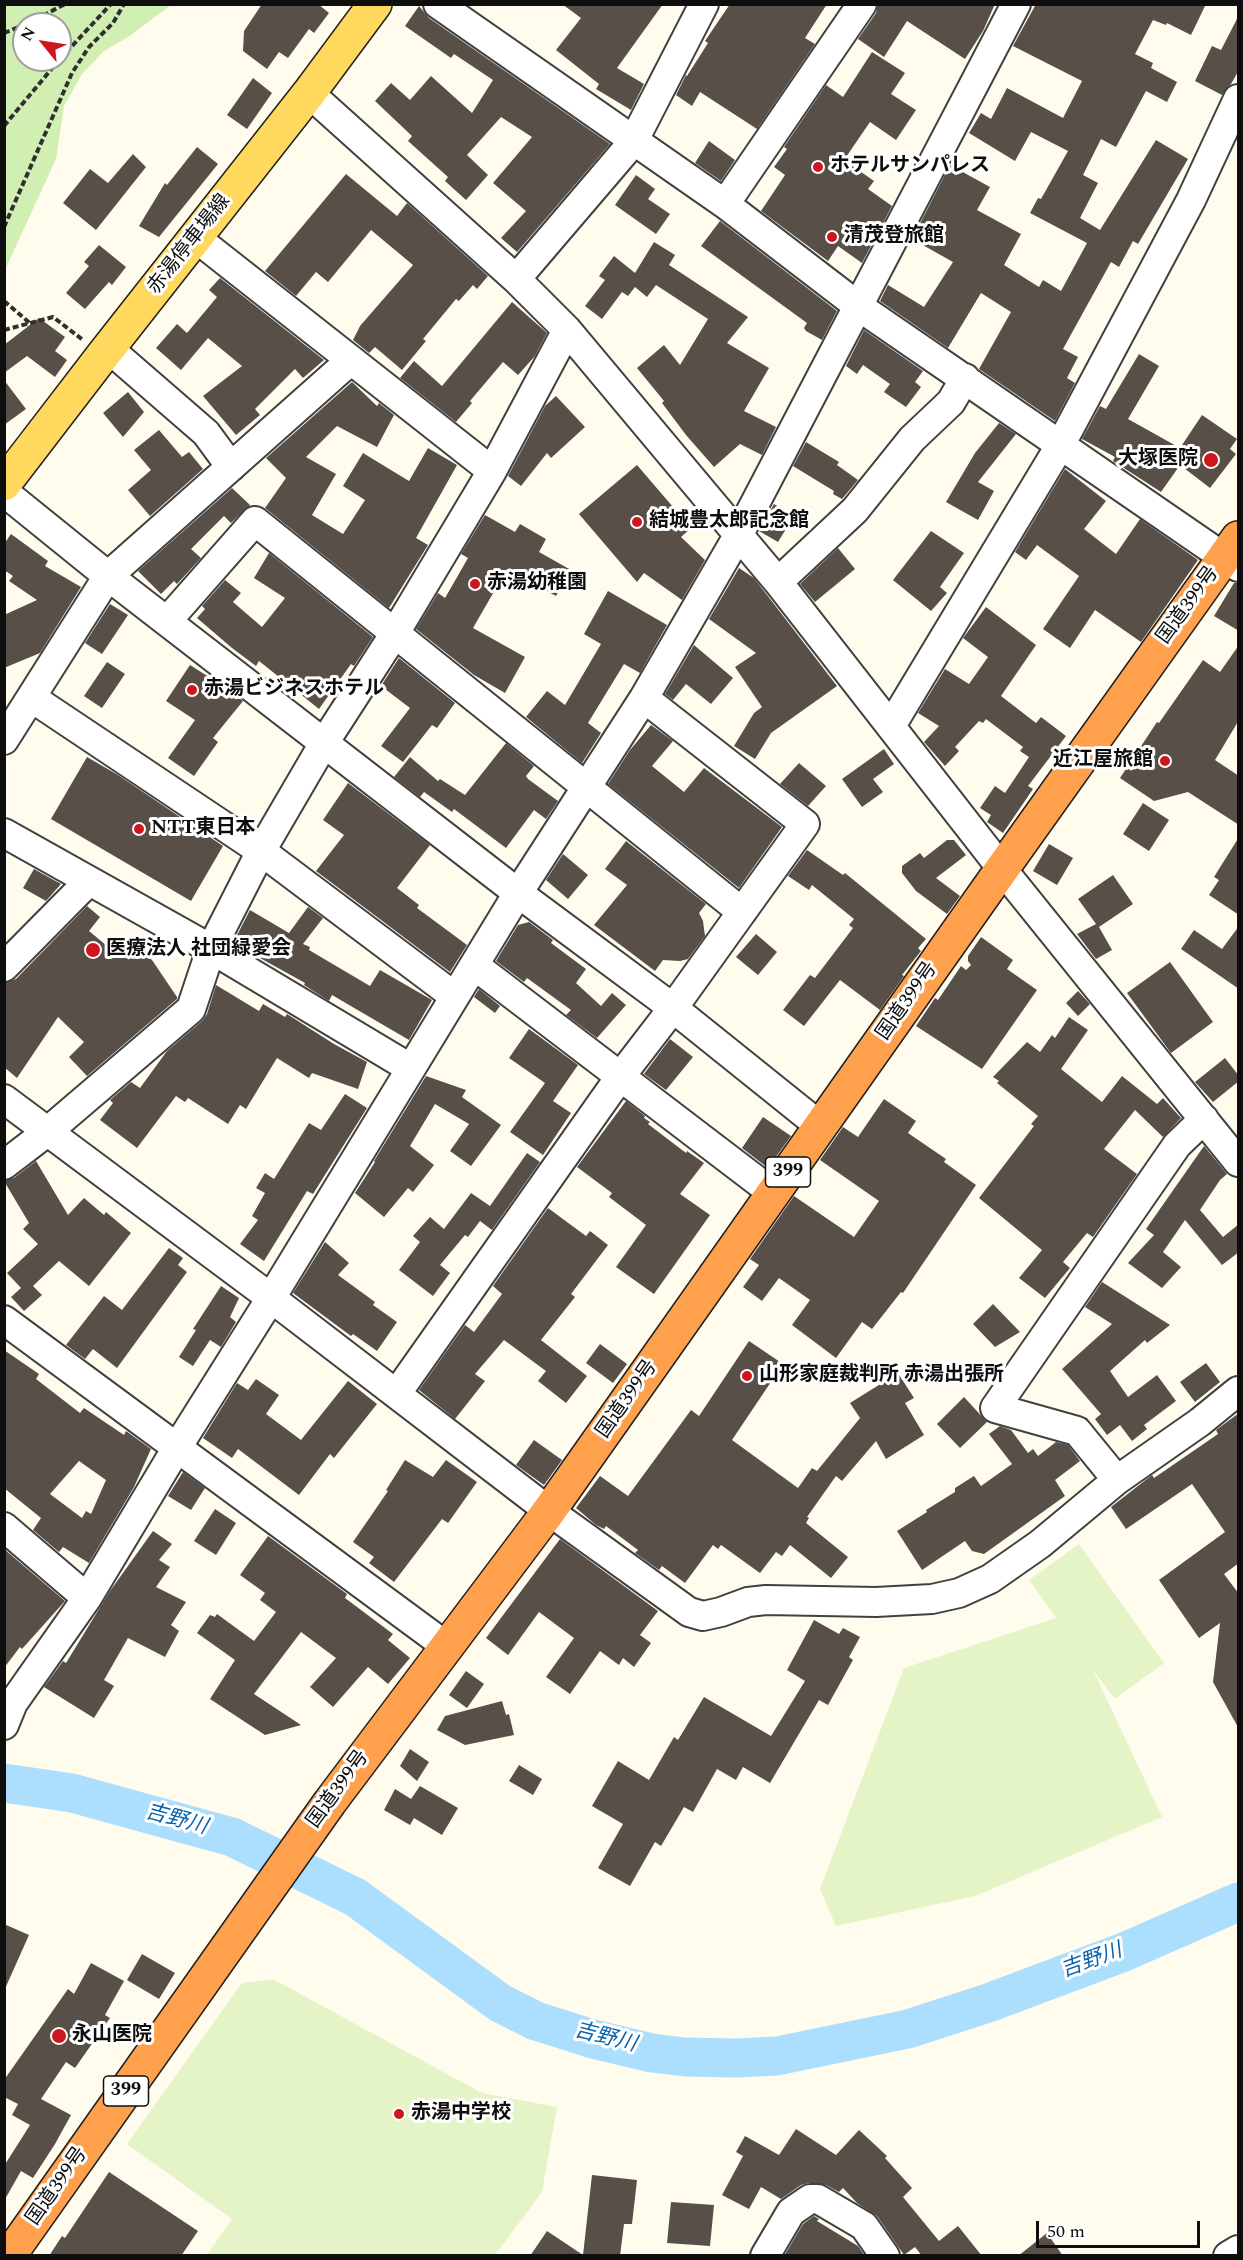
<!DOCTYPE html>
<meta charset="utf-8">
<style>
body{margin:0}
#map{position:relative;width:1243px;height:2260px;overflow:hidden;background:#fffcee;font-family:Spectral,serif}
canvas{display:block}
.frame{position:absolute;inset:0;border:6px solid #0e0e0e;pointer-events:none}
.north{position:absolute;left:12px;top:12px;width:60px;height:60px;box-sizing:border-box;background:#fff;border:2px solid #9f9f9f;border-radius:50%;rotate:300deg;font-size:16px;font-weight:700;line-height:24px;text-align:center;color:#0e0e0e}
.north::after{content:'';display:block;margin:auto;width:21px;height:27px;background:#cd161d;clip-path:polygon(50% 0,100% 100%,50% 72%,0 100%)}
.scale{position:absolute;left:1036px;top:2221px;width:164px;height:27px;box-sizing:border-box;border:3px solid #0e0e0e;border-top:0;padding-left:8px;font-size:18px;line-height:21px;white-space:nowrap;color:#0e0e0e;-webkit-text-stroke:4px #fff;paint-order:stroke}
</style>
<div id="map">
<canvas width="1243" height="2260"></canvas>
<div class="frame"></div>
<div class="north">N</div>
<div class="scale">50 m</div>
</div>
<script>
const c = document.querySelector('canvas').getContext('2d');
c.lineJoin = 'round';
function fillPath(path, color) { c.fillStyle = color; c.fill(path, 'evenodd'); }
const toPath = rows => new Path2D(rows.map(r => 'M' + r).join(''));
function strokePath(path, color, width, dash) { c.strokeStyle = color; c.lineWidth = width; c.lineCap = dash ? 'butt' : 'round'; c.setLineDash(dash || []); c.stroke(path); }
function label(font, color, halo, rows, align = 'center') {
  c.font = font + ' Spectral,"Noto Sans JP",serif'; c.lineWidth = 6; c.setLineDash([]); c.textBaseline = 'middle'; c.strokeStyle = halo; c.fillStyle = color; for (const [text, x, y, turn = 0] of rows) {
    c.save(); c.translate(x, y); c.rotate((+turn || 0) * Math.PI / 180); c.textAlign = isNaN(turn) ? turn : align; if (halo) c.strokeText(text, 0, 0); c.fillText(text, 0, 0); c.restore();
  }
}
fillPath(toPath([
 [5,4,171,5,128,37,104,51,82,74,64,106,56,159,5,270],
 [24,24,60,24,60,60,24,60]
]), '#d1eeb3');
fillPath(toPath([
 [1079,1544,1164,1663,1115,1699,1093,1670,1162,1817,975,1896,836,1926,820,1889,904,1668,1056,1618,1029,1580],
 [273,1979,482,2093,557,2107,542,2192,495,2255,207,2255,232,2219,127,2144,242,1983]
]), '#e4f4c6');
strokePath(toPath([
 [4,1783,72,1793,232,1837,355,1897,500,2003,536,2021,593,2039,652,2053,685,2057,736,2058,777,2056,908,2029,988,2003,1124,1952,1238,1902]
]), '#acdefd', 39);
fillPath(toPath([
 [262,4,318,4,329,13,314,33,309,29,288,58,279,52,267,69,243,51,244,31],
 [562,4,663,4,617,68,644,84,631,110,596,89,599,84,556,50,581,18],
 [730,4,827,4,805,38,815,44,757,129,700,92,692,106,676,95,686,75,687,76,708,43,705,41],
 [878,4,995,4,983,31,965,59,907,21,884,57,858,39,876,13],
 [1036,4,1206,4,1191,35,1167,23,1166,25,1153,20,1135,54,1153,63,1151,68,1177,82,1167,102,1146,91,1116,147,1101,139,1083,175,1098,183,1080,218,1100,230,1156,140,1188,159,1138,244,1133,241,1119,267,1111,262,1063,349,1078,357,1067,378,1075,383,1055,421,979,369,1011,312,981,293,948,348,880,301,888,285,924,307,953,262,912,239,950,165,990,187,977,210,1021,234,1004,265,1039,287,1043,280,1061,291,1087,243,1030,213,1038,198,1041,199,1068,151,1031,132,1015,161,969,133,981,113,991,119,1007,88,1063,118,1082,81,1013,46],
 [419,6,429,18,610,144,517,252,501,238,526,211,493,183,532,137,501,117,467,155,488,175,466,200,445,181,448,177,408,141,412,136,375,101,391,83,410,100,431,76,472,113,493,80,454,54,451,58,405,26],
 [1239,15,1239,70,1231,84,1222,95,1195,81,1212,46,1221,50],
 [872,52,905,73,891,94,916,110,896,140,870,122,844,160,874,181,868,189,892,206,862,263,838,246,828,261,761,211,785,175,774,167,787,149,784,147,826,85,843,97],
 [253,78,272,93,247,129,227,115],
 [709,141,735,160,721,181,695,163],
 [197,147,218,164,159,237,139,226,165,183,167,185],
 [133,154,146,167,96,230,63,203,90,169,108,183],
 [346,174,397,216,407,203,488,276,477,289,473,285,459,301,456,299,423,339,426,341,402,370,375,347,369,353,353,340,360,326,413,265,371,230,328,282,316,272,296,296,265,271],
 [636,175,655,189,648,199,670,214,656,234,615,205],
 [720,221,837,311,822,340,806,331,804,328,807,323,701,246],
 [654,242,675,255,669,265,748,317,727,343,769,368,744,411,776,427,762,455,740,444,714,467,686,435,662,403,664,401,637,368,664,345,680,365,708,319,656,285,647,297,635,287,628,296,622,292,602,319,585,306,605,280,599,276,614,256,635,273],
 [99,245,126,267,112,285,109,282,85,309,66,293,89,266,84,262],
 [220,278,324,360,303,378,295,369,255,409,260,415,236,435,203,396,242,366,208,338,181,370,156,348,177,324,187,333,217,297,209,290],
 [512,302,547,333,535,356,518,375,503,362,470,401,472,403,456,422,400,378,414,361,442,386],
 [39,318,65,337,55,351,67,360,55,377,27,356,4,373,4,345],
 [864,330,923,371,915,382,921,387,906,407,884,392,890,384,863,365,857,374,846,366],
 [1139,354,1159,366,1128,419,1180,448,1202,415,1237,439,1230,449,1236,454,1210,488,1180,465,1161,492,1113,461,1115,457,1082,439,1100,406,1106,409],
 [4,380,26,409,4,425],
 [352,382,377,406,379,403,394,415,377,447,337,426,306,457,336,474,312,515,343,534,365,500,343,486,363,453,409,481,428,448,457,465,416,538,428,545,389,608,265,508,286,478,266,458],
 [128,392,144,412,123,437,103,413],
 [556,396,585,427,551,458,547,453,521,486,508,476,545,406],
 [999,423,1016,434,978,482,994,491,978,520,946,502,975,453],
 [159,430,182,457,189,452,203,469,150,516,128,490,151,470,134,450],
 [806,442,839,462,837,465,858,480,842,499,833,494,834,491,793,466],
 [637,465,691,528,681,537,705,560,682,600,644,573,637,582,579,514],
 [1065,469,1106,501,1084,529,1116,554,1140,519,1198,560,1141,642,1095,610,1070,648,1043,629,1079,576,1037,545,1026,560,1015,552],
 [232,488,250,505,231,523,224,516,191,549,201,558,177,584,174,581,161,594,138,571],
 [774,504,794,516,778,542,759,531],
 [485,515,515,532,520,524,546,539,539,552,571,570,556,596,507,569,473,628,525,657,505,693,474,675,416,629,438,593,445,598,468,558,461,554],
 [931,531,964,553,940,587,947,593,931,611,893,580],
 [11,534,48,561,45,566,81,587,40,653,4,668,4,615,37,600,9,581,13,576,4,570,4,544],
 [838,548,855,569,815,602,800,584],
 [269,553,373,637,354,666,351,664,319,709,259,661,256,666,232,648,197,618,205,609,202,606,225,580,241,593,233,602,262,627,285,598,254,578],
 [739,568,754,578,837,686,771,733,755,759,734,746,754,713,762,707,735,667,756,653,709,619],
 [1234,583,1239,583,1239,631,1214,616],
 [608,591,667,625,640,673,624,664,588,723,601,733,582,763,526,717,547,691,565,705,601,644,584,634],
 [110,604,128,615,102,654,85,643],
 [986,607,1036,645,1001,696,1036,723,1041,717,1066,736,1028,786,1033,789,1003,833,987,822,991,815,980,808,995,786,1005,793,1029,757,1020,751,1023,747,986,719,983,723,979,721,955,747,959,751,945,766,924,742,939,726,918,713,945,669,969,684,988,657,963,638],
 [694,645,733,678,711,704,686,684,673,700,665,694],
 [1239,645,1239,720,1215,760,1239,776,1239,825,1188,792,1154,801,1120,778,1157,722,1159,723,1203,660,1220,672],
 [399,658,455,703,437,728,432,725,403,762,381,746,410,708,381,686],
 [107,662,125,674,102,708,84,696],
 [190,665,220,684,243,701,213,738,218,742,194,776,168,758,195,720,166,701],
 [651,725,673,741,652,766,684,792,704,768,782,827,739,888,608,784,630,750],
 [506,743,534,766,526,776,528,779,558,801,546,819,534,810,506,848,454,809,452,812,424,792,420,797,394,777,410,757,438,781,440,779,465,795],
 [884,749,894,764,873,779,883,792,862,807,842,779],
 [87,757,118,775,223,846,191,901,51,819],
 [799,763,826,786,808,806,780,784],
 [348,783,430,845,397,888,419,905,417,908,467,945,450,972,316,871,344,835,323,820],
 [1143,803,1169,820,1149,851,1123,834],
 [1239,837,1239,915,1209,895,1219,880,1214,877],
 [947,840,954,840,966,855,936,878,960,896,947,914,916,891,902,873,902,866,920,853,924,858],
 [626,841,706,904,699,913,703,921,705,936,688,959,680,961,663,960,655,971,594,925,627,885,605,869],
 [1049,844,1073,858,1057,885,1033,871],
 [807,850,843,875,845,873,926,939,918,948,921,951,902,975,904,976,880,1010,840,980,804,1026,783,1010,810,975,815,978,853,928,849,925,854,919,812,885,809,890,788,876],
 [563,854,588,875,568,899,546,880],
 [34,869,61,884,46,901,23,888],
 [1113,875,1133,904,1099,927,1112,950,1096,959,1077,934,1096,924,1078,899],
 [87,906,100,917,89,931,118,955,129,941,152,960,177,997,177,999,87,1076,69,1057,84,1042,58,1017,17,1078,4,1067,4,983,16,979],
 [308,907,323,918,303,944,310,947,309,950,370,986,380,970,432,1000,409,1040,332,995,329,1001,304,985,305,983,233,943,250,910,289,933],
 [529,922,553,940,551,943,586,969,576,983,601,1006,612,993,626,1005,597,1038,566,1015,571,1010,527,978,524,982,496,961,518,925],
 [1239,926,1239,989,1181,949,1194,930,1222,949],
 [756,934,777,952,758,975,736,957],
 [981,937,1013,960,1007,969,1037,990,982,1069,916,1026,935,998,938,1000,961,966,966,970,971,965,968,961,968,956],
 [1170,962,1213,1022,1171,1053,1127,993],
 [216,985,259,1011,263,1004,285,1017,287,1014,334,1044,367,1062,358,1089,312,1073,309,1078,277,1058,246,1109,240,1105,228,1124,188,1098,185,1102,176,1096,137,1148,100,1120,113,1103,110,1100,131,1082,140,1088,167,1051,202,1021,207,1014],
 [479,989,500,1006,495,1013,474,997],
 [1078,991,1090,1004,1078,1016,1066,1003],
 [1069,1017,1088,1030,1061,1069,1102,1102,1122,1076,1157,1104,1163,1098,1181,1118,1163,1137,1135,1110,1104,1149,1137,1174,1093,1237,1087,1233,1063,1262,1070,1268,1045,1298,1019,1278,1042,1250,979,1198,1034,1126,1031,1124,1038,1116,997,1083,999,1081,993,1077,1027,1042,1040,1052,1052,1035,1055,1038],
 [529,1029,578,1065,553,1101,571,1113,543,1155,510,1132,545,1083,509,1058],
 [670,1039,693,1057,666,1090,644,1074],
 [1225,1058,1239,1076,1239,1081,1213,1102,1195,1082],
 [426,1076,466,1090,462,1097,501,1125,471,1166,450,1151,469,1124,435,1104,410,1146,434,1165,413,1192,408,1188,384,1217,355,1193,375,1162,374,1161],
 [345,1094,367,1108,313,1194,307,1191,264,1261,240,1244,258,1220,252,1216,265,1193,256,1188,265,1173,274,1179,309,1123,321,1130],
 [884,1099,916,1121,908,1133,946,1159,944,1162,976,1185,903,1293,901,1292,872,1329,862,1322,836,1358,792,1325,810,1300,779,1278,762,1301,743,1287,759,1265,750,1259,794,1196,854,1237,879,1201,820,1160,843,1127,858,1137],
 [626,1101,645,1116,644,1118,650,1122,648,1124,686,1153,687,1151,704,1163,680,1194,710,1215,654,1294,616,1267,646,1225,609,1197,612,1193,577,1167],
 [763,1117,791,1136,768,1168,742,1148],
 [1204,1146,1227,1174,1220,1180,1200,1210,1223,1237,1239,1224,1239,1252,1222,1265,1185,1220,1163,1252,1181,1267,1162,1288,1128,1263,1154,1235,1146,1229],
 [527,1153,540,1162,492,1230,480,1221,468,1237,465,1235,440,1265,450,1273,433,1296,399,1270,420,1242,413,1236,430,1217,444,1229,471,1193,490,1206],
 [36,1161,68,1215,84,1198,104,1215,106,1212,131,1233,89,1286,59,1261,33,1286,42,1295,24,1311,11,1297,21,1288,7,1273,38,1244,23,1229,29,1223,4,1181,14,1178],
 [548,1208,586,1236,590,1231,608,1245,571,1294,575,1297,541,1340,587,1376,566,1403,538,1381,546,1371,504,1340,475,1374,485,1381,455,1419,419,1390,465,1325,474,1332,502,1294,493,1286],
 [325,1242,349,1263,338,1275,375,1302,373,1305,397,1322,377,1351,353,1334,351,1336,293,1293],
 [169,1248,183,1258,178,1265,187,1272,117,1368,93,1349,85,1359,66,1345,104,1296,122,1310],
 [1102,1282,1170,1325,1147,1343,1145,1340,1110,1371,1128,1397,1157,1375,1176,1401,1144,1425,1147,1429,1132,1441,1120,1425,1107,1435,1095,1419,1101,1414,1062,1369,1112,1324,1085,1307],
 [221,1286,239,1298,230,1317,236,1322,221,1347,210,1340,193,1366,179,1357,196,1330,193,1329],
 [993,1304,1020,1332,995,1347,973,1324],
 [749,1341,783,1364,732,1440,798,1488,812,1468,817,1471,860,1418,850,1403,898,1373,914,1398,905,1403,924,1435,886,1459,876,1441,842,1481,836,1476,807,1517,809,1518,806,1523,848,1557,831,1578,790,1545,782,1556,776,1552,760,1573,721,1545,718,1549,713,1545,685,1583,662,1566,659,1570,635,1553,638,1550,606,1526,604,1529,596,1525,576,1508,600,1476,628,1496,691,1410,699,1416],
 [600,1344,627,1364,613,1383,586,1363],
 [4,1350,39,1374,36,1379,80,1413,84,1408,124,1435,126,1431,151,1449,134,1487,89,1563,63,1547,59,1552,33,1530,41,1518,4,1488],
 [79,1461,106,1480,91,1514,86,1511,82,1518,50,1494],
 [1206,1363,1220,1382,1195,1402,1180,1382],
 [256,1379,279,1395,266,1414,301,1440,348,1381,377,1404,334,1458,330,1454,299,1495,238,1449,232,1458,203,1438,237,1383,248,1390],
 [964,1397,987,1422,960,1448,937,1424],
 [1239,1413,1239,1563,1224,1574,1239,1594,1239,1729,1213,1682,1220,1623,1199,1638,1159,1580,1225,1532,1192,1484,1126,1529,1111,1507,1152,1475,1154,1478,1218,1434,1216,1430],
 [1000,1426,1011,1430,1028,1453,1033,1449,1038,1456,1056,1442,1068,1445,1080,1461,1055,1480,1065,1496,984,1554,972,1551,965,1541,922,1570,897,1531,927,1512,926,1510,955,1492,955,1488,974,1476,981,1486,1012,1464,989,1434],
 [534,1440,562,1460,544,1485,516,1465],
 [405,1460,433,1477,446,1460,477,1482,448,1523,442,1519,394,1582,369,1563,374,1557,353,1542,388,1491,386,1490],
 [183,1472,205,1488,191,1510,168,1496],
 [215,1509,236,1523,216,1555,194,1541],
 [153,1531,172,1544,159,1560,170,1567,156,1587,186,1602,171,1625,179,1631,165,1657,128,1638,104,1680,114,1686,94,1718,44,1687,63,1661,66,1663,110,1591],
 [268,1536,347,1594,345,1598,393,1634,388,1640,410,1658,388,1684,368,1667,333,1707,310,1687,336,1658,301,1632,254,1694,301,1725,265,1735,210,1699,235,1660,197,1633,210,1615,215,1617,217,1614,254,1641,276,1612,260,1600,265,1593,240,1575],
 [560,1539,658,1611,640,1635,651,1643,634,1667,623,1658,619,1665,600,1651,570,1694,546,1677,574,1638,539,1612,508,1655,486,1638],
 [4,1549,65,1601,22,1649,20,1647,4,1668],
 [814,1620,839,1634,843,1628,860,1637,849,1657,853,1660,828,1705,819,1700,770,1783,743,1767,736,1780,717,1769,693,1812,684,1807,661,1846,655,1842,630,1886,598,1868,623,1824,592,1806,618,1761,649,1780,674,1737,678,1740,704,1697,771,1736,805,1681,787,1670],
 [466,1671,484,1684,467,1708,449,1695],
 [502,1701,506,1715,509,1714,514,1735,465,1745,437,1730,445,1716],
 [410,1749,429,1762,417,1781,400,1766],
 [519,1765,542,1779,533,1795,509,1781],
 [420,1786,458,1808,442,1835,414,1818,410,1825,384,1810,395,1789,411,1799],
 [4,1924,29,1935,4,1991],
 [142,1954,175,1973,159,1999,127,1980],
 [91,1963,124,1981,105,2015,110,2018,75,2068,66,2062,41,2099,71,2115,55,2144,33,2178,21,2171,4,2201,4,2166,30,2125,12,2115,18,2104,4,2097,4,2080,68,1989,74,1994],
 [796,2129,836,2155,859,2130,887,2156,885,2158,912,2188,903,2197,939,2241,958,2226,982,2256,922,2256,915,2247,904,2255,877,2216,857,2203,843,2188,839,2192,826,2185,809,2183,801,2185,781,2199,761,2187,749,2209,722,2195,743,2156,736,2152,745,2136,779,2155],
 [109,2172,198,2231,181,2256,49,2256,62,2236,65,2238],
 [592,2175,637,2180,632,2224,624,2224,620,2256,530,2256,547,2231,583,2255],
 [671,2202,714,2205,710,2246,667,2243],
 [814,2216,819,2219,817,2221,858,2246,865,2256,784,2256,803,2224],
 [1047,2233,1063,2256,1018,2256]
]), '#584f49');
const minor = toPath([
 [438,4,725,204,858,306,1238,567],
 [309,93,516,279,567,330,778,582,1002,869,1238,1162],
 [725,204,862,4],
 [196,238,492,471],
 [516,279,633,142,704,4],
 [108,348,206,433,231,467],
 [4,492,108,576,518,893,673,1008,820,1126],
 [778,582,855,510,912,439,951,402,965,378],
 [167,621,255,521,742,912],
 [32,698,261,851,454,996],
 [891,726,1061,444,1191,200,1238,99],
 [4,740,108,576,351,360],
 [4,833,211,949,410,1068],
 [474,965,773,1193],
 [4,967,89,881],
 [4,1099,271,1298,549,1511,689,1612,703,1616,721,1612,748,1602,766,1600,876,1602,932,1599,959,1593,990,1579,1040,1544,1117,1480,1200,1422,1238,1391],
 [4,1165,47,1132,191,1009,211,949,261,851,324,743,395,633,492,471,567,330],
 [4,1320,446,1646],
 [397,1393,620,1077,673,1008,805,824,644,698],
 [1117,1480,1077,1431,995,1408,1177,1145,1204,1119],
 [4,1527,87,1598],
 [4,1725,13,1703,87,1598,178,1446,271,1298,518,893,644,698,739,534,1016,4],
 [765,2256,791,2212,810,2199,818,2199,864,2226,885,2256],
 [1228,2256,1238,2250]
]);
const major = toPath([
 [4,484,103,355,309,93,375,4]
]);
const highway = toPath([
 [9,2256,330,1802,549,1511,1002,869,1238,538]
]);
strokePath(minor, '#414141', 32);
strokePath(major, '#1f1f1f', 36);
strokePath(highway, '#1f1f1f', 36);
strokePath(toPath([
 [27,24,65,4],
 [4,33,24,25],
 [60,59,111,4],
 [4,126,59,60],
 [4,227,72,73,89,47,113,23,124,4],
 [4,301,31,324],
 [4,330,53,317,83,340]
]), '#303030', 4, [6, 3]);
strokePath(minor, '#fff', 28);
strokePath(major, '#ffd95e', 33);
strokePath(highway, '#ffa04c', 33);
for (const [x, y, r, color] of [
 [818,167,6,"#cd161d"],
 [832,237,6,"#cd161d"],
 [1211,460,8,"#cd161d"],
 [637,522,6,"#cd161d"],
 [475,584,6,"#cd161d"],
 [192,690,6,"#cd161d"],
 [1165,761,6,"#cd161d"],
 [139,829,6,"#cd161d"],
 [93,950,8,"#cd161d"],
 [747,1376,6,"#cd161d"],
 [59,2036,8,"#cd161d"],
 [399,2114,6,"#cd161d"]
]) { const dot = new Path2D(); dot.arc(x, y, r, 0, 2 * Math.PI); c.fillStyle = color; c.fill(dot); strokePath(dot, '#fff', 2); }
for (const [x, y, w] of [
 [788,1172,45],
 [126,2091,45]
]) { const box = new Path2D(); box.roundRect(x - w / 2, y - 15, w, 30, 4.5); c.fillStyle = '#fff'; c.fill(box); strokePath(box, '#0e0e0e', 1.5); }
label('bold 18px', '#0e0e0e', null, [
 ["399",788,1172],
 ["399",126,2091]
]);
label('bold 20px', '#0e0e0e', '#fff', [
 ["ホテルサンパレス",830,167],
 ["清茂登旅館",844,237],
 ["大塚医院",1198,460,"right"],
 ["結城豊太郎記念館",649,522],
 ["赤湯幼稚園",487,584],
 ["赤湯ビジネスホテル",204,690],
 ["近江屋旅館",1153,761,"right"],
 ["NTT東日本",151,829],
 ["医療法人 社団緑愛会",106,950],
 ["山形家庭裁判所 赤湯出張所",759,1376],
 ["永山医院",72,2036],
 ["赤湯中学校",411,2114]
], 'left');
label('20px', '#0e0e0e', '#fff', [
 ["赤湯停車場線",190,245,-52],
 ["国道399号",1189,606,-54],
 ["国道399号",908,1002,-55],
 ["国道399号",628,1400,-55],
 ["国道399号",339,1790,-54],
 ["国道399号",58,2187,-55]
]);
label('italic 21px', '#0964ad', '#fff', [
 ["吉野川",176,1821,15],
 ["吉野川",1092,1962,-20],
 ["吉野川",605,2039,14]
]);
</script>
